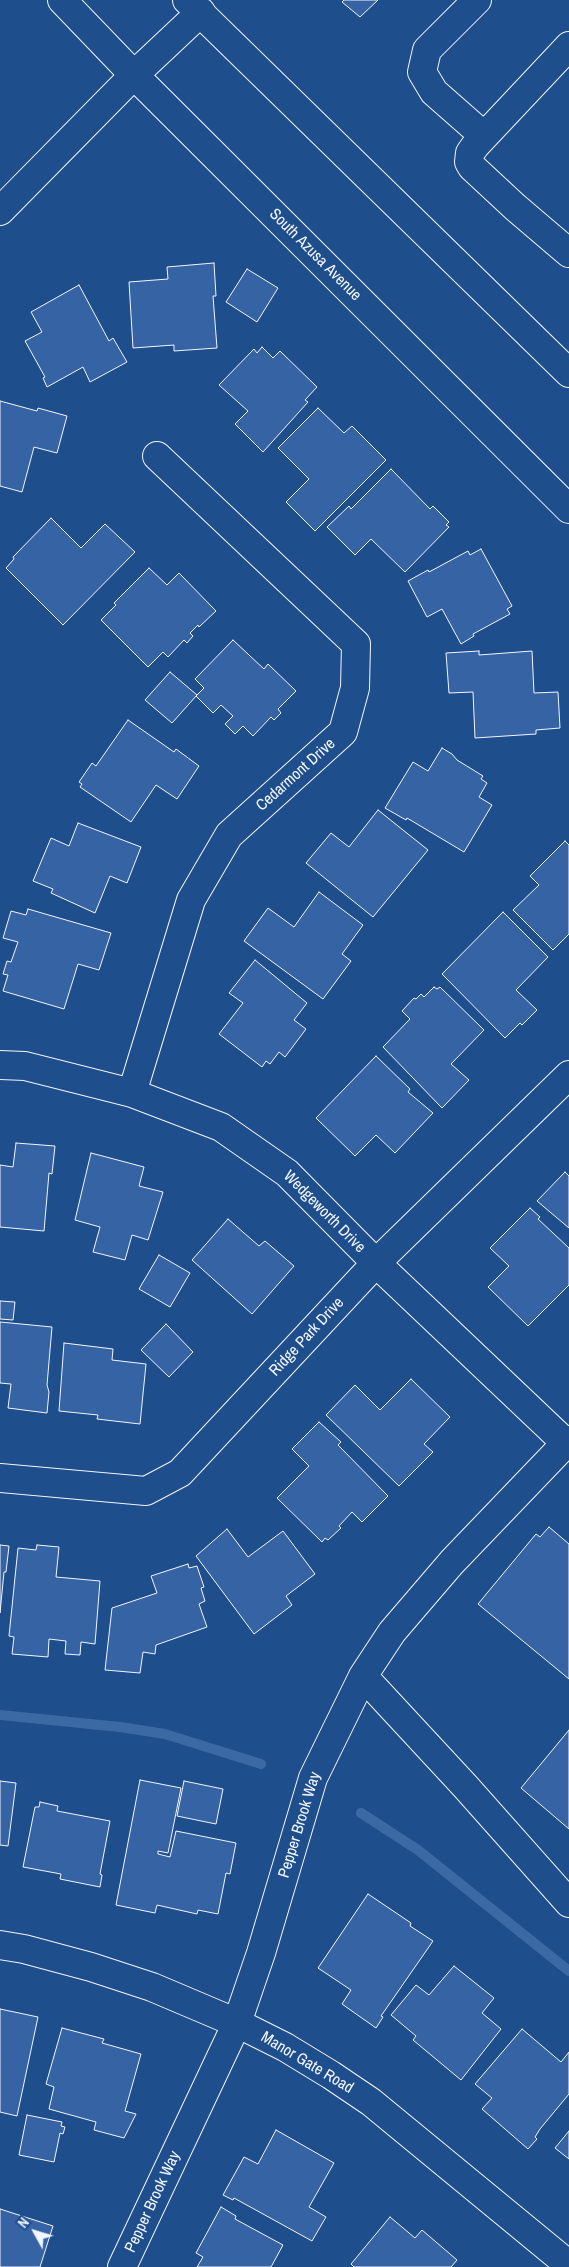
<!DOCTYPE html>
<style>
body{margin:0}
#map{position:relative;width:569px;height:2267px;overflow:hidden;background:#1f4e8c;font-family:"Archivo Narrow",sans-serif}
canvas{display:block}
.north{position:absolute;left:10px;top:2207px;width:50px;height:50px;-webkit-text-stroke:4px #1f4e8c;paint-order:stroke;rotate:309deg;font-size:14px;font-weight:700;line-height:20px;text-align:center;color:#f2f6ff}
.north::after{content:'';display:block;margin:auto;width:18px;height:22px;background:#f2f6ff;clip-path:polygon(50% 0,100% 100%,50% 72%,0 100%)}
</style>
<div id="map">
<canvas width="569" height="2267"></canvas>
<div class="north">N</div>
</div>
<script>
const c = document.querySelector('canvas').getContext('2d');
c.lineJoin = 'round';
const toPath = rows => new Path2D(rows.map(r => 'M' + r).join(''));
function strokePath(path, color, width, dash) { c.strokeStyle = color; c.lineWidth = width; c.lineCap = dash ? 'butt' : 'round'; c.setLineDash(dash || []); c.stroke(path); }
function fillPath(path, color) { c.fillStyle = color; c.fill(path, 'evenodd'); }
function label(font, color, halo, rows, align = 'center') {
  c.font = font + ' "Archivo Narrow",sans-serif'; c.lineWidth = 4; c.setLineDash([]); c.textBaseline = 'middle'; c.strokeStyle = halo; c.fillStyle = color; for (const [text, x, y, turn = 0] of rows) {
    c.save(); c.translate(x, y); c.rotate((+turn || 0) * Math.PI / 180); c.textAlign = isNaN(turn) ? turn : align; if (halo) c.strokeText(text, 0, 0); c.fillText(text, 0, 0); c.restore();
  }
}
strokePath(toPath([
 [0,1715,120,1727,165,1734,261,1764],
 [361,1813,418,1850,569,1971]
]), '#3b69a3', 10);
const building = toPath([
 [344,0,378,0,360,17,342,2,344,0],
 [214,263,216,296,213,296,217,348,174,351,174,345,133,348,129,282,168,279,167,267,214,263],
 [247,269,278,288,257,322,226,302,247,269],
 [79,285,109,341,113,338,127,362,90,382,83,367,47,387,43,378,45,377,25,341,42,332,31,312,79,285],
 [262,347,273,358,280,351,317,387,305,400,308,402,263,452,235,424,248,411,219,385,254,349,257,353,262,347],
 [0,401,37,411,38,408,67,416,57,453,34,447,22,492,0,486,0,401],
 [318,408,344,433,352,426,386,460,315,531,286,502,309,479,278,448,318,408],
 [391,469,430,509,433,506,449,522,446,525,449,527,405,572,371,539,355,555,327,527,349,506,351,509,391,469],
 [51,518,81,548,105,524,135,552,63,625,6,568,14,559,13,557,51,518],
 [481,549,512,606,507,609,510,614,473,634,474,636,461,644,442,609,427,617,408,581,428,570,429,572,468,551,470,555,481,549],
 [149,568,167,585,179,573,216,611,199,627,198,625,190,633,193,636,187,643,184,640,168,657,163,652,148,667,101,620,116,605,114,603,149,568],
 [233,640,264,669,268,664,296,691,278,709,281,713,274,720,271,717,253,736,243,726,235,734,225,724,233,716,221,705,213,713,196,696,204,688,195,679,233,640],
 [479,651,479,655,532,651,534,693,558,692,560,728,536,730,536,734,475,738,473,692,449,693,446,653,479,651],
 [170,672,197,695,172,723,145,700,170,672],
 [128,720,174,752,176,749,199,766,177,799,156,785,131,822,80,787,82,784,79,782,92,763,96,766,128,720],
 [442,748,452,754,457,760,483,776,481,779,487,783,479,797,492,805,464,852,407,818,406,820,385,808,413,762,428,771,442,748],
 [378,810,428,850,373,917,306,863,331,833,349,847,378,810],
 [78,823,141,847,127,883,110,876,95,913,51,893,53,889,33,881,51,838,69,846,78,823],
 [565,841,569,845,569,934,553,950,513,910,539,885,530,876,565,841],
 [319,892,363,925,342,954,351,961,323,999,244,941,268,908,294,927,319,892],
 [28,909,111,933,99,970,78,964,64,1009,3,991,8,975,3,974,7,961,11,962,18,942,3,938,11,911,26,915,28,909],
 [503,912,548,957,516,990,537,1010,522,1025,520,1023,505,1038,442,974,503,912],
 [255,960,307,1003,294,1020,306,1029,285,1057,279,1052,270,1064,266,1061,262,1067,219,1034,243,1003,229,993,255,960],
 [434,987,437,989,440,987,484,1030,451,1064,469,1080,442,1108,383,1047,410,1019,402,1011,414,998,416,999,421,994,424,997,434,987],
 [376,1056,410,1089,408,1092,433,1113,395,1153,376,1135,355,1156,316,1118,376,1056],
 [16,1143,55,1146,52,1174,49,1173,44,1231,0,1227,0,1165,13,1167,16,1143],
 [91,1153,144,1167,139,1186,163,1192,148,1240,132,1235,125,1260,93,1252,100,1227,75,1220,91,1153],
 [565,1172,569,1176,569,1228,537,1201,565,1172],
 [530,1208,540,1217,538,1219,569,1248,569,1285,528,1326,488,1287,509,1266,490,1248,530,1208],
 [228,1219,259,1246,265,1241,294,1266,252,1314,192,1260,228,1219],
 [159,1255,190,1273,170,1307,139,1289,159,1255],
 [0,1301,15,1302,13,1320,0,1319,0,1301],
 [0,1322,52,1327,47,1385,49,1392,47,1413,8,1408,11,1384,0,1383,0,1322],
 [166,1324,193,1352,169,1377,141,1350,166,1324],
 [64,1343,113,1349,112,1360,146,1364,140,1424,97,1419,98,1415,59,1411,64,1343],
 [411,1379,450,1417,424,1444,433,1452,399,1486,326,1415,355,1385,380,1410,411,1379],
 [319,1422,341,1442,338,1445,388,1496,362,1522,352,1512,339,1526,341,1528,328,1540,325,1538,322,1542,277,1498,309,1466,292,1449,319,1422],
 [549,1527,569,1544,569,1679,478,1604,536,1534,540,1537,549,1527],
 [227,1529,248,1557,283,1531,315,1574,286,1596,292,1605,254,1634,196,1556,227,1529],
 [0,1545,9,1546,6,1572,4,1572,0,1613,0,1545],
 [37,1545,59,1547,56,1577,100,1581,95,1644,81,1642,80,1655,65,1654,66,1641,49,1639,48,1657,12,1654,14,1637,9,1636,18,1548,36,1550,37,1545],
 [188,1564,189,1568,197,1566,204,1587,201,1588,205,1601,199,1604,207,1627,156,1645,155,1654,143,1652,140,1673,105,1670,112,1608,157,1593,151,1576,188,1564],
 [569,1730,569,1829,521,1788,569,1730],
 [140,1780,181,1788,168,1853,158,1851,158,1854,170,1857,176,1831,236,1843,230,1874,226,1873,218,1914,198,1910,197,1914,157,1905,155,1913,116,1905,140,1780],
 [0,1781,16,1783,8,1846,0,1845,0,1781],
 [184,1781,223,1789,216,1824,177,1816,184,1781],
 [40,1802,58,1806,57,1811,110,1821,100,1874,102,1875,100,1887,60,1879,61,1874,23,1867,35,1807,39,1807,40,1802],
 [368,1894,411,1923,410,1926,433,1941,381,2016,383,2017,376,2028,342,2004,351,1990,318,1968,368,1894],
 [454,1966,494,1998,482,2013,501,2029,461,2080,413,2040,416,2036,391,2015,416,1985,429,1995,454,1966],
 [0,2009,38,2017,17,2116,0,2112,0,2009],
 [62,2028,104,2039,102,2043,141,2054,125,2111,136,2114,124,2138,94,2130,96,2122,49,2109,54,2087,46,2084,62,2028],
 [522,2029,561,2062,569,2052,569,2094,540,2129,535,2137,537,2139,528,2149,482,2109,492,2098,475,2084,522,2029],
 [27,2115,62,2122,61,2126,65,2127,63,2134,60,2133,54,2162,19,2155,27,2115],
 [276,2130,334,2163,309,2207,326,2217,312,2241,234,2198,233,2200,223,2195,244,2157,258,2164,276,2130],
 [569,2131,569,2159,555,2148,569,2131],
 [221,2207,236,2216,235,2219,283,2245,271,2267,197,2267,203,2257,196,2253,221,2207],
 [0,2209,53,2226,40,2267,0,2267,0,2209],
 [390,2217,415,2238,422,2230,457,2260,451,2267,354,2267,351,2264,390,2217]
]);
fillPath(building, '#3563a3');
strokePath(building, '#f2f6ff', 1);
const minor = toPath([
 [477,0,427,50,422,72,434,92,484,136],
 [569,46,475,146,470,153,469,162,472,167,515,207,569,253],
 [0,1065,25,1066,132,1093,221,1127,287,1173,376,1263,569,1446],
 [132,1093,191,900,229,835,343,732,355,688,356,644,157,456],
 [0,1478,146,1491,180,1473,376,1263,569,1075],
 [363,1676,465,1786,569,1903],
 [0,1945,24,1949,91,1967,152,1987,237,2023,285,2047,331,2075,371,2102,569,2265],
 [122,2267,237,2023,261,1953,313,1778,363,1676,392,1632,452,1562,569,1440]
]);
const major = toPath([
 [62,0,134,75,569,509],
 [187,0,569,373]
]);
const highway = toPath([
 [0,211,134,75,201,12]
]);
strokePath(minor, '#f2f6ff', 30);
strokePath(major, '#f2f6ff', 30);
strokePath(highway, '#f2f6ff', 30);
strokePath(minor, '#1f4e8c', 28);
strokePath(major, '#1f4e8c', 28);
strokePath(highway, '#1f4e8c', 28);
label('16px', '#f2f6ff', '#1f4e8c', [
 ["South Azusa Avenue",315,255,45],
 ["Cedarmont Drive",296,775,-42],
 ["Wedgeworth Drive",324,1212,45],
 ["Ridge Park Drive",307,1337,-47],
 ["Pepper Brook Way",300,1825,-73],
 ["Manor Gate Road",307,2063,31],
 ["Pepper Brook Way",153,2202,-65]
]);
</script>
